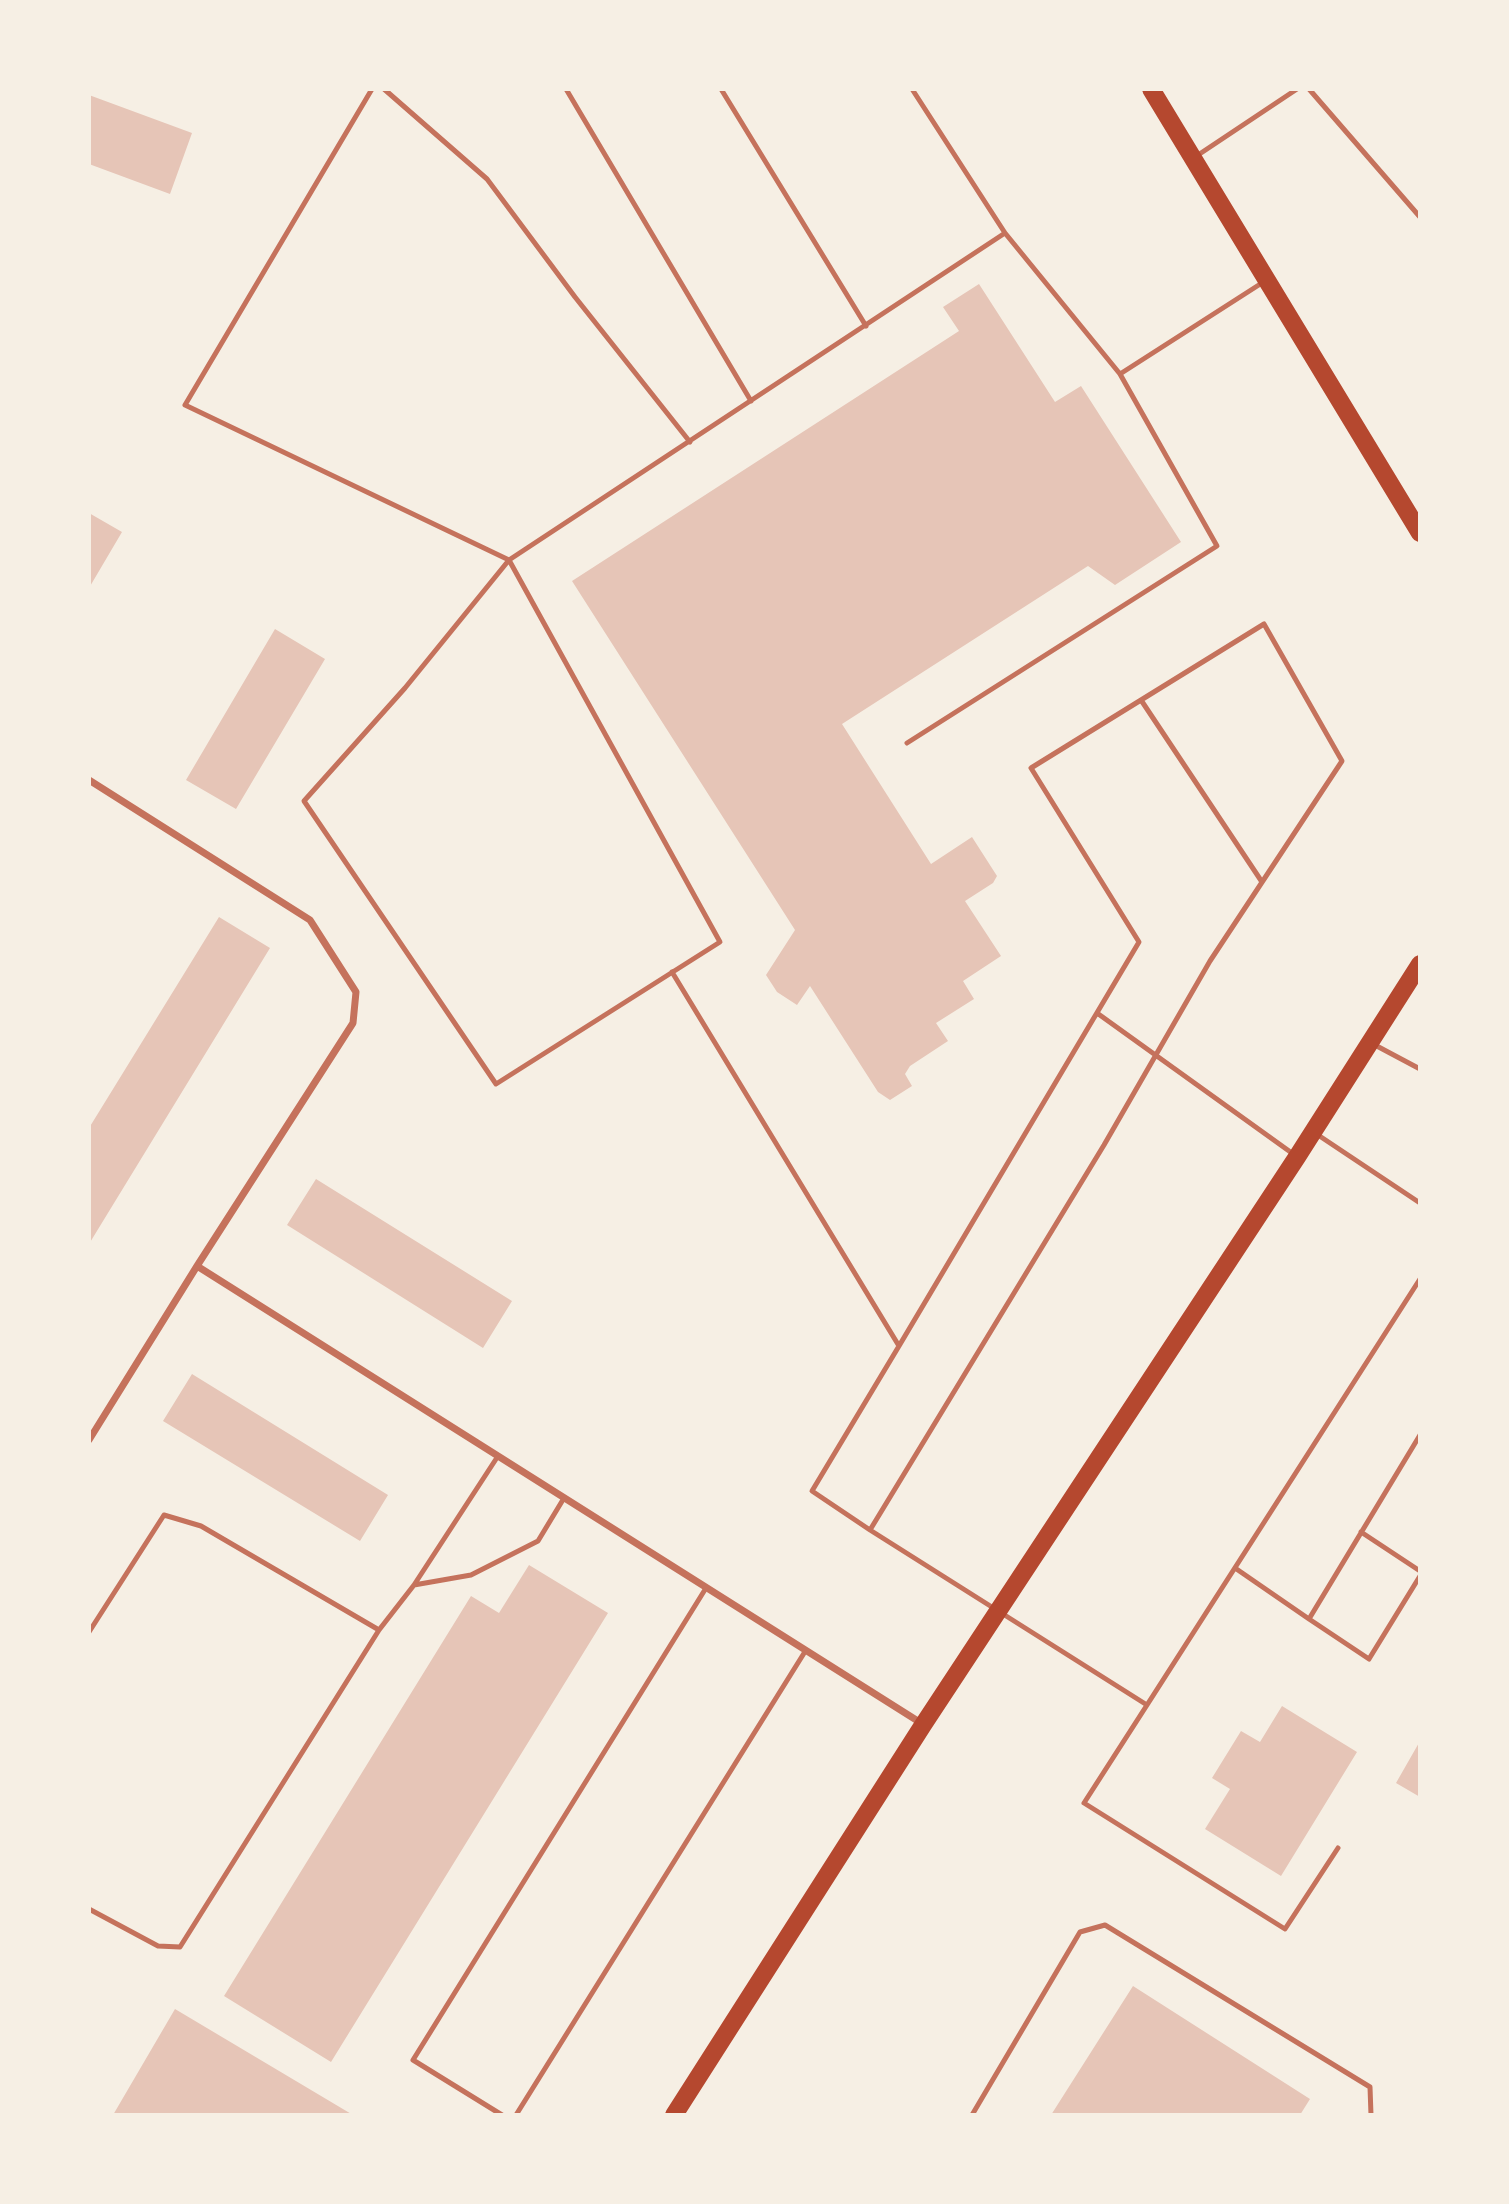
<!DOCTYPE html>
<style>
body{margin:0}
#map{position:relative;width:1509px;height:2204px;overflow:hidden;background:#f6efe4;font-family:Commissioner,sans-serif}
canvas{display:block}
.frame{position:absolute;inset:0;border:91px solid #f6efe4;pointer-events:none}
</style>
<div id="map">
<canvas width="1509" height="2204"></canvas>
<div class="frame"></div>
</div>
<script>
const c = document.querySelector('canvas').getContext('2d');
c.lineJoin = 'round';
function fillPath(path, color) { c.fillStyle = color; c.fill(path, 'evenodd'); }
const toPath = rows => new Path2D(rows.map(r => 'M' + r).join(''));
function strokePath(path, color, width, dash) { c.strokeStyle = color; c.lineWidth = width; c.lineCap = dash ? 'butt' : 'round'; c.setLineDash(dash || []); c.stroke(path); }
fillPath(toPath([
 [89,95,192,133,170,194,89,164],
 [979,284,1055,402,1081,386,1181,542,1115,585,1088,566,842,724,931,864,972,837,997,876,993,883,965,901,1001,956,963,981,974,999,936,1023,948,1041,910,1066,905,1074,912,1086,890,1100,878,1092,810,986,797,1005,777,992,766,975,795,930,572,581,959,331,943,307],
 [89,513,122,532,89,588],
 [275,629,325,659,236,809,186,780],
 [219,917,270,948,89,1244,89,1128],
 [316,1179,512,1301,483,1348,287,1225],
 [192,1374,388,1495,360,1541,163,1421],
 [529,1565,608,1613,331,2062,224,1996,471,1596,499,1613],
 [1282,1706,1357,1752,1281,1876,1205,1829,1230,1789,1212,1778,1241,1731,1260,1742],
 [1420,1741,1420,1797,1396,1783],
 [1133,1986,1310,2099,1300,2115,1051,2115],
 [175,2009,353,2115,113,2115]
]), '#e6c5b7');
strokePath(toPath([
 [372,89,185,405,509,560,720,942,496,1084,304,801,405,688,509,560,1005,233,912,89],
 [384,89,487,179,575,297,690,442],
 [566,89,751,401],
 [721,89,866,326],
 [1309,89,1420,217],
 [1195,157,1297,89],
 [1120,374,1265,281],
 [1141,700,1262,882],
 [907,743,1217,546,1120,374,1005,233],
 [672,972,899,1346,1139,942,1031,768,1264,624,1342,761,1210,961,1104,1145,870,1530,1147,1705,1420,1279],
 [1097,1013,1296,1156],
 [1373,1044,1420,1069],
 [1315,1133,1420,1203],
 [1420,1435,1309,1619,1369,1659,1420,1576],
 [870,1530,812,1491,899,1346],
 [1361,1532,1420,1571],
 [1235,1568,1309,1619],
 [414,1585,498,1456],
 [89,1632,164,1515,201,1526,379,1630],
 [1147,1705,1084,1803,1285,1929,1338,1848],
 [89,1909,158,1946,180,1947,379,1630,414,1585,471,1575,538,1541,564,1498],
 [502,2115,413,2060,706,1588],
 [516,2115,806,1650],
 [972,2115,1080,1932,1105,1925,1370,2087,1371,2115]
]), '#c5725c', 5);
strokePath(toPath([
 [89,780,310,920,356,992,353,1023,197,1266,89,1440],
 [197,1266,921,1723]
]), '#c5725c', 7);
strokePath(toPath([
 [1151,89,1420,533],
 [674,2115,923,1725,1297,1157,1420,964]
]), '#b5482f', 18);
</script>
